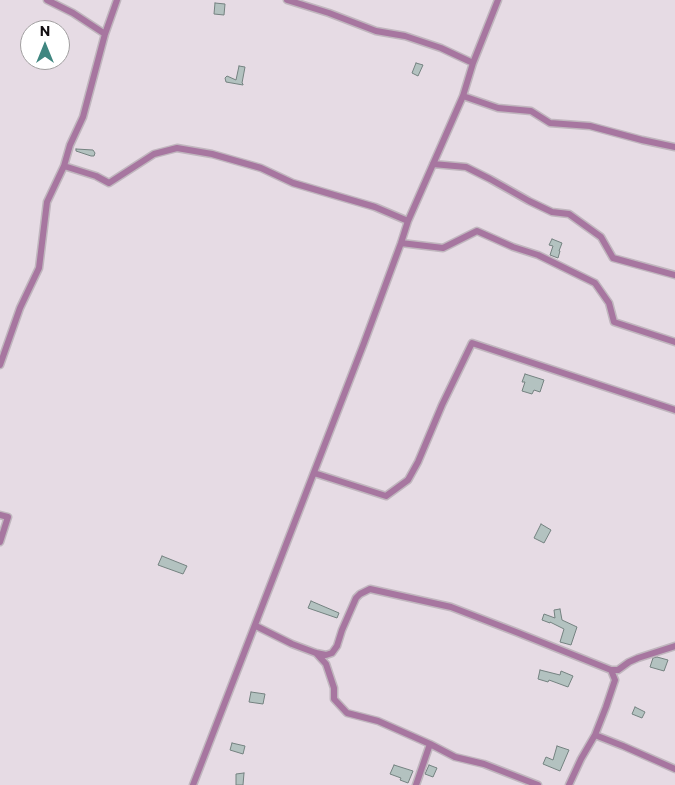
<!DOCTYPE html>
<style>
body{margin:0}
#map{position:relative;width:675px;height:785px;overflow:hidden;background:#e6dbe4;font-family:Commissioner,sans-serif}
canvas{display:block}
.north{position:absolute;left:20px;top:20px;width:50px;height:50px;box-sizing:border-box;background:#fff;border:1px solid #a19fa0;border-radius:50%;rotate:0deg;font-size:14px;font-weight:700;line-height:20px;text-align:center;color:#130f12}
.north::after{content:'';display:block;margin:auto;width:18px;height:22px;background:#3f8680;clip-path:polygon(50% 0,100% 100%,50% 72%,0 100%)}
</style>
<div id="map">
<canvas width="675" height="785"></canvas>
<div class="north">N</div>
</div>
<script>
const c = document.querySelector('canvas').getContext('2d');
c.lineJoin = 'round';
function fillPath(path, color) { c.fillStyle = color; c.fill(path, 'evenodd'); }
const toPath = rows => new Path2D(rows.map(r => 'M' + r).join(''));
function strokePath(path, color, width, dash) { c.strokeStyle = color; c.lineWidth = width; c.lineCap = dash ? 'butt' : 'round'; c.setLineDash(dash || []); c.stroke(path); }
const building = toPath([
 [215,3,225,4,224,15,214,14,215,3],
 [416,63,423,65,418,76,412,73,416,63],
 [239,66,245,67,242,83,243,84,243,85,226,82,225,78,227,76,236,80,239,66],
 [76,149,93,150,95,153,94,156,91,156,76,151,76,149],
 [552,239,562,243,559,251,560,251,558,258,550,255,553,246,549,245,552,239],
 [525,374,544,380,540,392,534,390,532,394,522,391,525,382,522,382,525,374],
 [541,524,551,530,544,543,534,538,541,524],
 [162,556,187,566,183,574,158,565,162,556],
 [311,601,339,613,337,618,308,608,311,601],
 [560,609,562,620,577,627,571,645,560,642,564,629,550,622,550,623,542,620,544,614,555,618,554,610,560,609],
 [657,657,668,660,664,671,650,667,653,658,657,657],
 [540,670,560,675,561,671,573,676,568,687,549,680,548,682,538,679,540,670],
 [251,692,265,694,263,704,249,702,251,692],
 [635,707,645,712,642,718,632,714,635,707],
 [232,743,245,746,243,754,230,750,232,743],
 [557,746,569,750,560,771,543,764,546,757,553,760,557,746],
 [394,765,413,771,408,783,400,780,401,778,390,774,394,765],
 [429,765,437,768,433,777,425,774,429,765],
 [244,773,243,785,236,785,236,774,244,773]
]);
fillPath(building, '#b3c2c0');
strokePath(building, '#748280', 1);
const street = toPath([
 [47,0,73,13,105,34],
 [287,0,329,13,376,31,405,36,441,48,473,63],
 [463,96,498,108,531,111,550,123,590,126,642,140,675,147],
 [433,164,466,167,490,179,529,201,552,212,569,214,601,237,613,258,675,275],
 [64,166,96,176,109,183,154,154,177,148,212,154,261,168,293,183,375,207,408,221],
 [401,243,443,248,477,231,513,247,538,255,595,283,609,303,614,322,675,342],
 [0,365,20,308,39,268,47,202,64,166,70,145,83,117,105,34,117,0],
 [314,473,386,496,408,480,418,462,442,405,472,343,675,410],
 [0,515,8,517,0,542],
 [256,626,292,644,316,653,326,655,332,653,337,646,342,630,356,598,360,594,370,589,451,607,516,632,611,670,618,670,629,662,638,658,675,646],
 [316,653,326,664,334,688,334,699,347,713,378,721,430,744,455,757,484,764,538,785],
 [595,735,623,746,675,769],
 [193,785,364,343,401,243,408,221,463,96,473,63,498,0],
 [416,785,430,744],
 [569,785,581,759,595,735,606,707,615,680,611,670]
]);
strokePath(street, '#c0b6be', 9);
strokePath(street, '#a776a0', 6);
</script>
